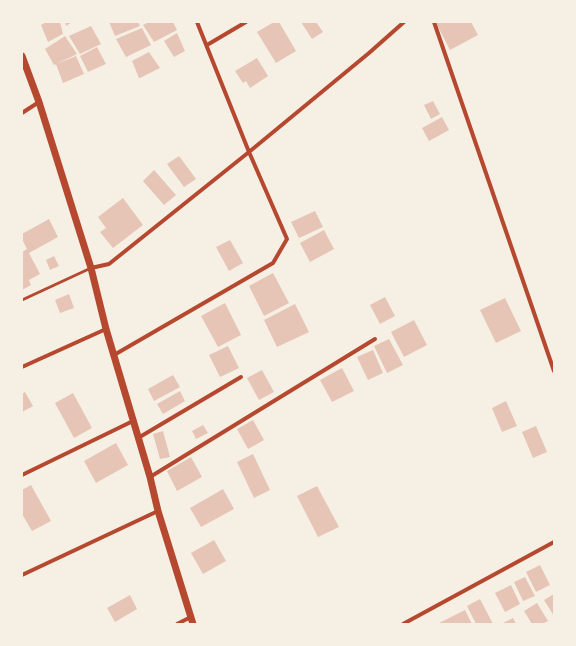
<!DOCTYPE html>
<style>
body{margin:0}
#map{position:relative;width:576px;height:646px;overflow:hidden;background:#f6efe4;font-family:"Source Serif 4",serif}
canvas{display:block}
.frame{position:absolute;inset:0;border:23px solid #f6efe4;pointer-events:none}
</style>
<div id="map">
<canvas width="576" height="646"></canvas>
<div class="frame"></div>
</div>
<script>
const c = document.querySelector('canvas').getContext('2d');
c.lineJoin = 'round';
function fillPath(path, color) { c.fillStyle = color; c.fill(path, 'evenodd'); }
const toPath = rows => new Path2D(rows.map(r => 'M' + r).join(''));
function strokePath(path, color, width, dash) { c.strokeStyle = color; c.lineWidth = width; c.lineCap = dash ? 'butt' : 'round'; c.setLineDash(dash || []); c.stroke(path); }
fillPath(toPath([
 [46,22,60,22,63,34,48,42,41,25],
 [65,22,72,22,66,26],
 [109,22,138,22,140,26,115,36],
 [149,22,173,22,177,30,154,42,143,25],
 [274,22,279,22,296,51,276,63,257,32],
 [301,22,316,22,323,32,312,39],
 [438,22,471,22,478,35,450,50,436,23],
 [91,26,101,44,80,54,69,36],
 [142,28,151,45,126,57,116,39],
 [177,33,185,51,174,57,164,41],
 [65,36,77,54,54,65,45,49],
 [97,47,106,64,88,72,80,56],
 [149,52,160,68,140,78,139,78,132,61],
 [76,56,84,74,63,83,56,64],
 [257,58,268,76,250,88,246,81,243,83,235,71],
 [433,101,440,114,431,119,424,105],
 [442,117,449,130,429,141,422,128],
 [179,156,196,179,184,187,167,164],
 [154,170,176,195,164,205,143,181],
 [123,198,143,225,113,248,100,232,106,228,98,217],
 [315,211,323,227,299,238,291,222],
 [49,219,58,237,29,253,40,274,29,280,31,285,22,290,22,252,27,249,22,239,22,234],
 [324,230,334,249,310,262,300,243],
 [230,240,243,263,229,271,216,247],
 [54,256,59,266,50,270,46,260],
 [273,273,289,303,264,316,249,286],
 [69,294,74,308,60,313,55,300],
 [385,297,395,316,380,324,370,305],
 [505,298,521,331,496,343,480,310],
 [225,303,241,335,218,347,201,316],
 [295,304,309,332,277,347,264,320],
 [414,320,427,345,404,357,391,332],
 [389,339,403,365,387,373,374,346],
 [228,346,239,368,220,377,209,355],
 [373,350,383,373,368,380,357,357],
 [342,368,354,391,332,402,320,380],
 [262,370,274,392,259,400,247,378],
 [173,375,180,387,154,401,148,389],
 [180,391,185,401,163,414,157,404],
 [25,392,33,406,22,412,22,394],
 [73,393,92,428,74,438,55,403],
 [506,401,517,426,502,432,492,408],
 [253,420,264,440,248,449,237,429],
 [203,425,208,433,196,439,192,431],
 [536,426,547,452,533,458,522,432],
 [163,431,170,457,160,459,153,434],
 [116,443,128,465,96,483,84,461],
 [253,454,270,490,254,498,237,462],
 [191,457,202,477,177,491,167,471],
 [31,485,51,521,32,531,22,514,22,490],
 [317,486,339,527,318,537,297,496],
 [223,489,234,509,201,527,190,508],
 [214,540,226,561,203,574,191,553],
 [540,565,550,585,536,592,526,572],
 [525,577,535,596,523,601,514,582],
 [511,585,520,604,505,612,495,593],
 [554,594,554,616,544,600],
 [130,595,137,609,115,622,107,608],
 [480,599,493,624,476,624,467,606],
 [537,603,548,621,542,624,532,624,524,611],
 [465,610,472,624,437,624],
 [513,618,516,624,501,624]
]), '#e6c5b7');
strokePath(toPath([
 [22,300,91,268]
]), '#b5482f', 3);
strokePath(toPath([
 [434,22,554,371],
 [207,45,246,22],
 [22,113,39,102],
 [91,268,109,264,249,152,369,53,404,22],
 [114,355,273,263,287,239,249,152,197,22],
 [22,367,106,329],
 [138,438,241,377],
 [22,475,133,421],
 [150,477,375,339],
 [22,575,158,511],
 [177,624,191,617],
 [403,624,554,542]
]), '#b5482f', 4);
strokePath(toPath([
 [22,56,39,102,91,268,106,329,150,477,158,511,193,624]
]), '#b5482f', 7);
</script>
